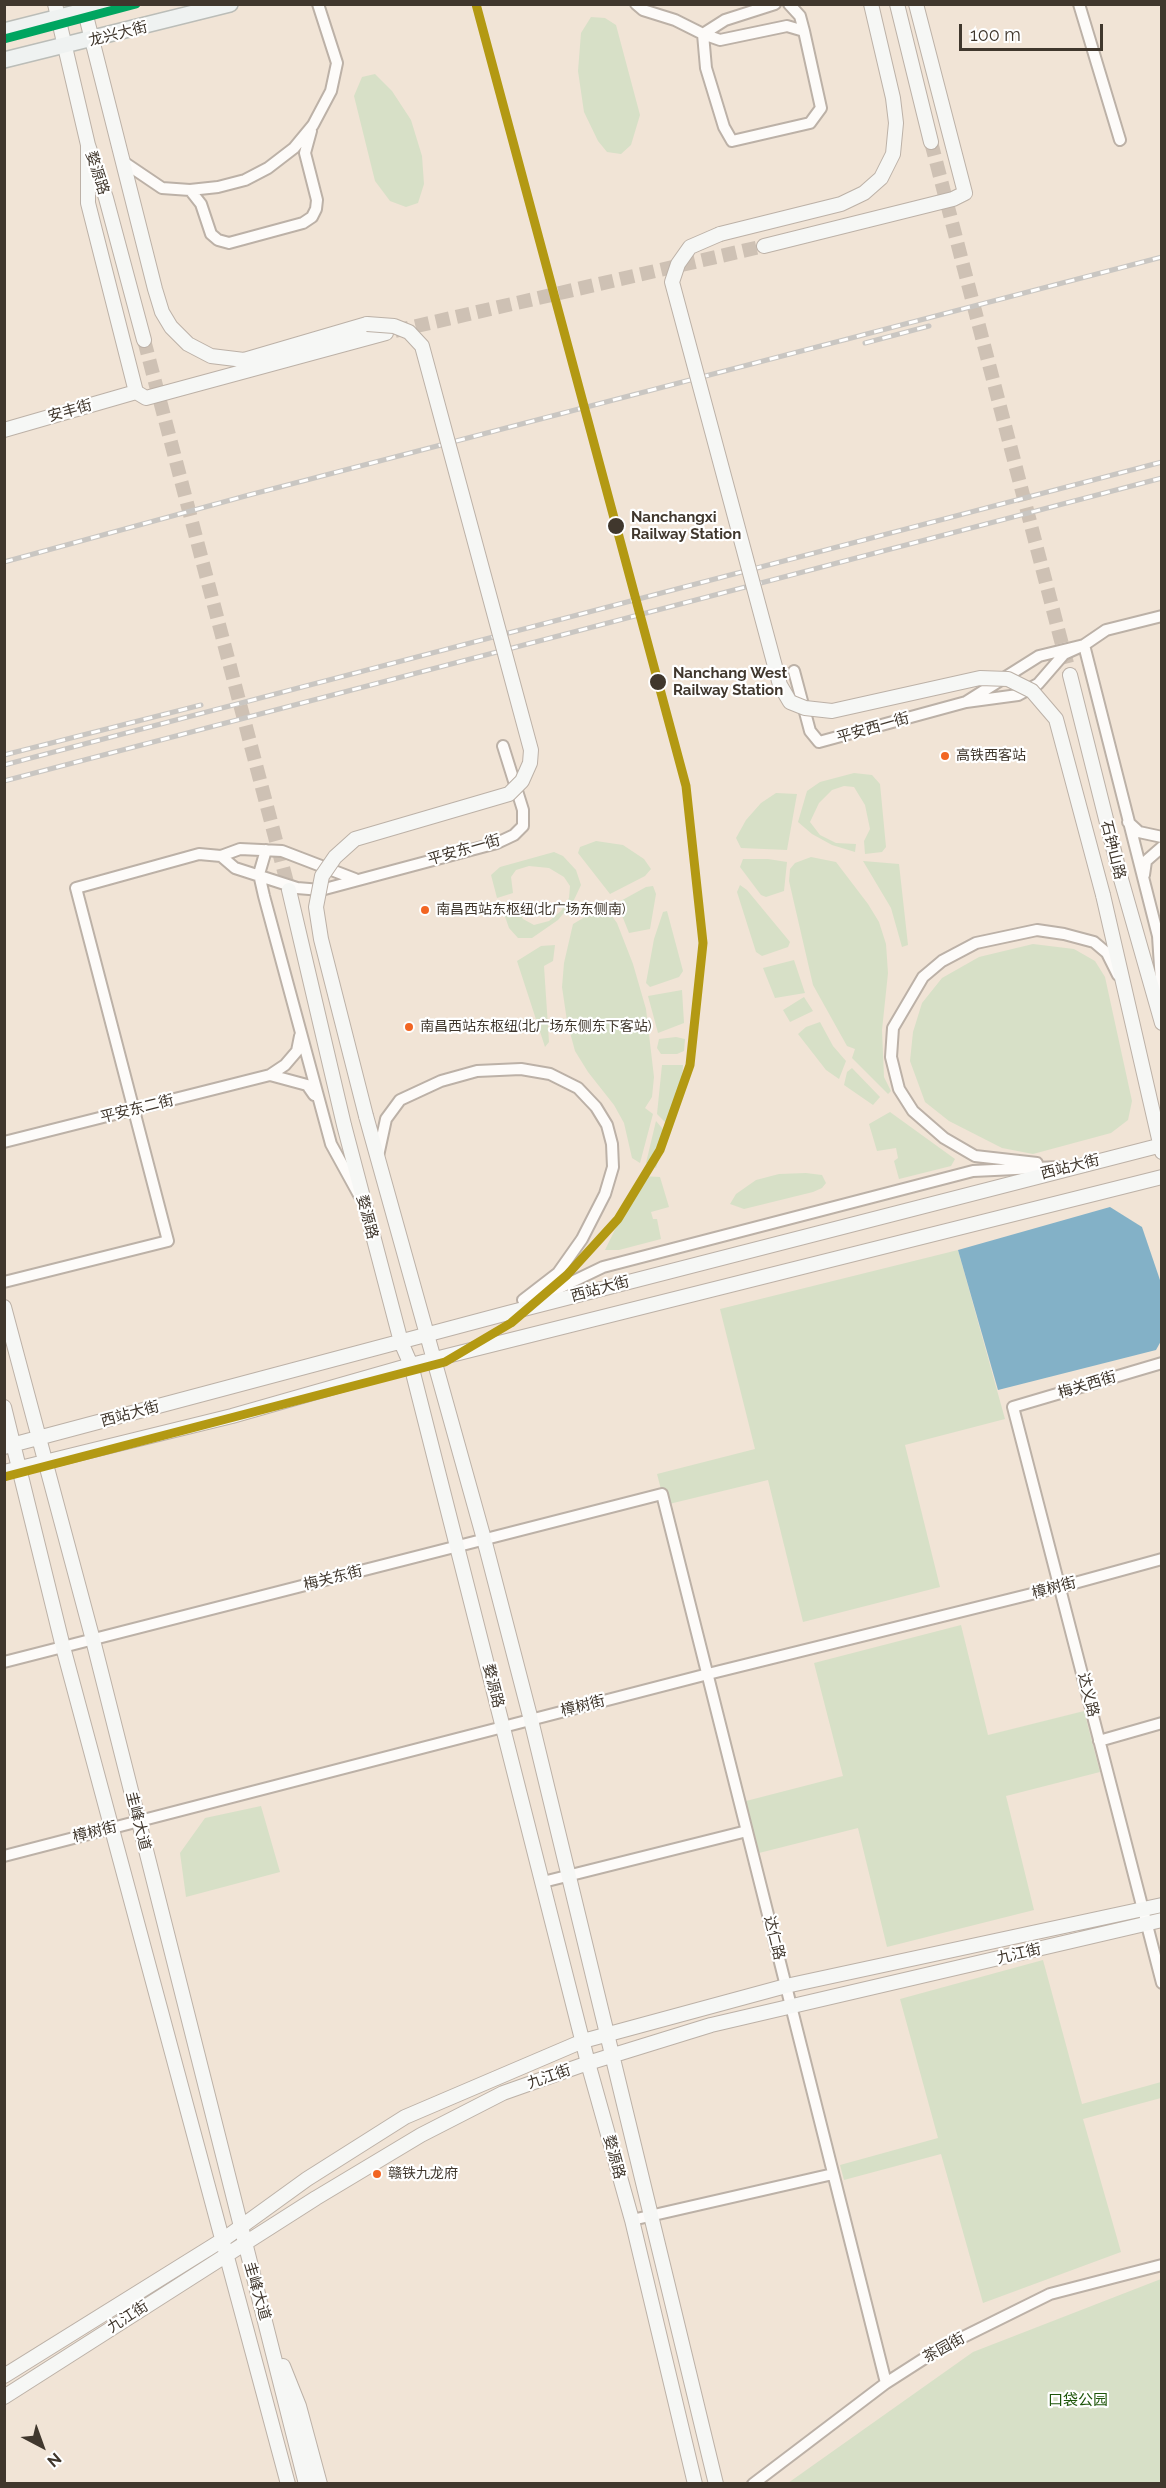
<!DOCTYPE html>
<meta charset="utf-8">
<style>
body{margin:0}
#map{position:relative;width:1166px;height:2488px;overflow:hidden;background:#f1e4d6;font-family:Raleway,sans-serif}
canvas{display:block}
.frame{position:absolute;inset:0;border:6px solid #40372d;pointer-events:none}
.north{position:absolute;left:12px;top:2416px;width:60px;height:60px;-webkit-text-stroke:4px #fff;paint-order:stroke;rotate:139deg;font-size:16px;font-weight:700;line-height:24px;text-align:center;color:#40372d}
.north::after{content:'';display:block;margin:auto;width:21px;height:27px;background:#40372d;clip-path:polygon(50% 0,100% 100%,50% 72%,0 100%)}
.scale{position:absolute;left:959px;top:24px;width:144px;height:27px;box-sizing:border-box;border:3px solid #40372d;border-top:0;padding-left:8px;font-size:18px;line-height:21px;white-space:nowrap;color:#40372d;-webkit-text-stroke:4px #fff;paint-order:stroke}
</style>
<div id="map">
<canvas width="1166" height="2488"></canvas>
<div class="frame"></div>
<div class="north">N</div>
<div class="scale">100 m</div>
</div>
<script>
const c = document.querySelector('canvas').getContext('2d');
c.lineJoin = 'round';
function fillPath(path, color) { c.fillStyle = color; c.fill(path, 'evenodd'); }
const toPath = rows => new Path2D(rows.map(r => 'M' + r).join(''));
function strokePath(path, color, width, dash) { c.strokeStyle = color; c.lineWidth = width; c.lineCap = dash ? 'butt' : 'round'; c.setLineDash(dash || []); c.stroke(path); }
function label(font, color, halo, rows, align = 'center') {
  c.font = font + ' Raleway,"Noto Sans SC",sans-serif'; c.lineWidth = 4.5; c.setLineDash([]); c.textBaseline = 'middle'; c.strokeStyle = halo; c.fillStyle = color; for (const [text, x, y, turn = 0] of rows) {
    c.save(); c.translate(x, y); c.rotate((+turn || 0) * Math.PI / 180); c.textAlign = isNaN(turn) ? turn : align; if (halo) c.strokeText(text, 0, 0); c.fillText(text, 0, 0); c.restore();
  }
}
fillPath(toPath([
 [591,17,605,18,616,25,640,115,631,145,621,154,607,152,598,141,584,112,578,71,581,33],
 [375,74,392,91,411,120,422,156,424,184,418,203,406,207,390,201,375,181,354,96,362,77],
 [854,773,872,775,880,784,886,847,882,852,865,854,864,841,870,829,865,805,854,787,844,786,832,790,819,803,810,822,820,835,836,843,856,844,855,852,832,845,812,834,798,822,807,791,820,782],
 [776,793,797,794,787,850,741,848,736,838,746,820,761,803],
 [596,841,623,845,644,859,651,869,645,876,610,894,578,853,580,847],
 [554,852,563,856,576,870,581,885,573,902,558,920,532,938,518,938,509,928,503,911,516,908,523,919,534,925,549,921,561,911,569,898,570,886,564,877,549,868,529,866,516,870,511,877,513,893,497,898,491,875,500,867],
 [811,857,836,862,868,904,879,922,886,944,888,973,882,1030,884,1077,891,1091,888,1094,852,1058,855,1049,847,1046,813,985,789,881,790,869,795,863],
 [743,859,768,859,787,862,784,891,766,897,761,895,740,867],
 [863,861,899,864,908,945,902,947,891,908],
 [740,885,747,890,790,942,788,947,762,956,756,952,737,892],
 [653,886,656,894,650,929,629,933,617,903,646,887],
 [595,911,603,911,612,916,617,923,633,964,646,1009,654,1077,652,1097,645,1108,653,1114,640,1163,632,1158,624,1123,614,1105,588,1072,575,1051,567,1021,562,987,564,963,573,924],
 [667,911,683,971,679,977,650,987,646,983,654,939,663,912],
 [1033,944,1074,949,1095,961,1105,977,1132,1101,1128,1120,1111,1133,1033,1154,1002,1148,949,1121,925,1102,910,1061,913,1032,922,1003,942,978,979,957],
 [555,945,553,961,544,966,549,1042,545,1047,517,961,541,946],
 [794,960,805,993,775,998,763,968],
 [682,990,684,1023,658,1033,648,996],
 [804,997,813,1011,790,1022,783,1010],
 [820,1022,833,1046,846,1061,839,1079,826,1070,798,1034,806,1027],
 [676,1037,685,1039,684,1051,677,1054,661,1054,657,1048,659,1039],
 [662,1065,683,1065,681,1098,669,1126,657,1114],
 [852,1068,880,1097,873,1105,844,1085,847,1072],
 [890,1112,955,1159,951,1166,899,1179,894,1161,898,1158,896,1148,877,1151,869,1124],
 [656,1121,667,1134,656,1168,646,1163],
 [806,1173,822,1175,826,1183,822,1188,813,1192,744,1209,730,1204,736,1194,756,1180,779,1174],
 [641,1176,660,1177,669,1207,651,1212,653,1219,657,1219,661,1239,619,1250,605,1250],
 [958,1250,1005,1419,905,1445,940,1587,803,1622,768,1480,665,1505,657,1474,755,1449,720,1309],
 [961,1625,988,1735,1084,1711,1100,1772,1006,1796,1034,1910,887,1947,858,1828,759,1853,746,1801,843,1776,814,1663],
 [261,1806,280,1872,186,1897,180,1853,205,1818],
 [1043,1960,1082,2104,1161,2082,1161,2098,1083,2119,1121,2252,983,2303,941,2154,844,2180,840,2165,938,2138,900,1999],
 [1161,2279,1161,2483,788,2483,973,2352]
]), '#d7e0c7');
fillPath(toPath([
 [1110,1207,1142,1227,1161,1283,1161,1341,1156,1350,998,1390,958,1250]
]), '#83b1c7');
strokePath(toPath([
 [931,142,1070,675],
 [395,331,764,246],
 [144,340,289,890]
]), '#cec1b4', 14, [14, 7]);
const street = toPath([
 [636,4,643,10,675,20,703,34,725,20,775,4],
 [789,4,800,16,804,31,821,108,810,123,732,141,724,127,706,68,703,34,720,40,787,26,804,31],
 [1079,4,1120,140],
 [125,163,162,188,190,190,218,187,245,180,268,168,294,148,313,125,331,91,337,63,318,4],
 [190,190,201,204,211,234,218,240,229,243,303,223,312,217,316,209,317,200,305,153,311,131],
 [1162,616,1106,630,1084,645,1158,936,1162,997],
 [794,671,810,731,819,742,966,702,1018,695,1038,684,1064,654,1084,645,1039,656,966,702],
 [1128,822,1139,832,1162,837],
 [266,850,259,874,264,896,331,1144,359,1195],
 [1144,875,1146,861,1162,847],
 [355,879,282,851,240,849,221,856,235,868,297,888,321,890,497,843,514,835,523,826,523,810,503,746],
 [300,1036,297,1051,285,1065,270,1075,307,1085,314,1095],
 [4,1142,270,1075],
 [378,1156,386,1119,400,1100,441,1081,477,1071,521,1069,550,1074,578,1088,596,1107,607,1125,612,1144,613,1167,605,1194,582,1239,558,1273,523,1300],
 [1037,1163,975,1156,944,1138,913,1111,899,1089,891,1057,893,1028,923,977,942,961,976,943,1037,930,1064,934,1094,942,1107,953,1118,975],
 [4,1282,168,1241,76,888,199,854,221,856],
 [524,1305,603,1267,973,1171,1058,1167],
 [1162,1363,1013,1407,1162,1983],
 [4,1662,662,1494,886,2383],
 [1099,1741,1162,1723],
 [4,1856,708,1674,1060,1587,1162,1559],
 [543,1882,747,1831],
 [632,2220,833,2174],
 [753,2484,886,2383,939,2349,1050,2294,1162,2265]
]);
const secondary = toPath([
 [55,4,88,145,106,198,144,340],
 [83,4,155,289,162,312,171,327,188,344,211,356,244,360,367,324],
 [897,4,931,142],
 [88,145,88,203,136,392,146,398,386,333],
 [720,234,841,204,864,193,881,178,893,154,896,123,893,98,871,4],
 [764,246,953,199,965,193,916,4],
 [4,430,136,392],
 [1070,675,1121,879,1162,1023],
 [289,890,344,1125,401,1342,411,1365,588,2063,632,2220,695,2484],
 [1103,895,1162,1152],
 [366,1116,484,1539,531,1720,716,2484],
 [4,1307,93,1640,306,2484],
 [4,1407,63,1647,288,2484],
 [4,1447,508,1313,1162,1145],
 [4,1472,232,1416,411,1365,1162,1177],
 [283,2366,299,2406,320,2484],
 [4,2376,224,2239,307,2179,405,2117,583,2041,786,1986,1162,1905],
 [4,2397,316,2198,421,2135,503,2093,588,2063,711,2025,1162,1920]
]);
const primary = toPath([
 [4,31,111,4],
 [4,60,230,4]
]);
strokePath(street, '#bcb1a7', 14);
strokePath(secondary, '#bcb1a7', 16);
strokePath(primary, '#bbbdb8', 18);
strokePath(street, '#fdfbf9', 10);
strokePath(secondary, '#f6f7f5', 14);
strokePath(primary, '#eff2f1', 15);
const rail = toPath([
 [865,343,929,326],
 [4,562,249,495,1162,257],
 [4,755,201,705],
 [4,765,1162,462],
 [4,781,1162,478]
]);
strokePath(rail, '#c9c6c2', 5);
strokePath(rail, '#fff', 3, [9]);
const secondaryBridge = toPath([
 [720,234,690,247,678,264,672,282,780,685,790,702,805,708,832,711,980,678,1008,679,1032,691,1056,719,1103,895],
 [366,1116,321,939,316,907,322,876,335,857,355,839,509,794,522,781,530,763,531,750,422,346,409,332,394,326,367,324]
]);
strokePath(secondaryBridge, '#bcb1a7', 16, []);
strokePath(secondaryBridge, '#f6f7f5', 14);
strokePath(toPath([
 [4,1477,445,1362,511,1323,567,1275,618,1219,660,1150,690,1065,703,943,686,786,476,4]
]), '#b39913', 9);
strokePath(toPath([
 [4,39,136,4]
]), '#00a560', 9);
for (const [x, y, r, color] of [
 [616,526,9,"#40372d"],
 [658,682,9,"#40372d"],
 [945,756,5,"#f26522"],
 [425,910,5,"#f26522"],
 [409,1027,5,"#f26522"],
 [377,2174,5,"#f26522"]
]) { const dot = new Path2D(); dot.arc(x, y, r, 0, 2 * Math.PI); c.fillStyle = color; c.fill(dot); strokePath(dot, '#fff', 2); }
label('14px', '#40372d', '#fff', [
 ["高铁西客站",956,756],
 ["南昌西站东枢纽(北广场东侧南)",436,910],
 ["南昌西站东枢纽(北广场东侧东下客站)",420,1027],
 ["赣铁九龙府",388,2174]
], 'left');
label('15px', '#40372d', '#fff', [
 ["龙兴大街",118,34,-14],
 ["婺源路",97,173,72],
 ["安丰街",70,411,-16],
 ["平安西一街",873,728,-16],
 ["平安东一街",464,850,-16],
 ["石钟山路",1113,850,76],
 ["平安东二街",137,1109,-14],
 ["西站大街",1070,1167,-14],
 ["婺源路",367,1217,75],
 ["西站大街",600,1289,-15],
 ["梅关西街",1087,1385,-17],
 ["西站大街",130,1414,-15],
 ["梅关东街",333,1578,-14],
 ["樟树街",1054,1588,-15],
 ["婺源路",493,1686,76],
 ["达义路",1088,1695,76],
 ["樟树街",583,1706,-14],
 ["圭峰大道",138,1821,76],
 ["樟树街",95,1832,-14],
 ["达仁路",774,1938,76],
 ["九江街",1019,1954,-13],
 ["九江街",549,2077,-19],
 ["婺源路",614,2157,75],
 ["圭峰大道",257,2291,74],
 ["九江街",128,2317,-33],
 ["茶园街",944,2348,-29]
]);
label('bold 15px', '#40372d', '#fff', [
 ["Nanchangxi",631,517],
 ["Railway Station",631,534],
 ["Nanchang West",673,673],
 ["Railway Station",673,690]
], 'left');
label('15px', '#1e560a', '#fff', [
 ["口袋公园",1078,2400]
]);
</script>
